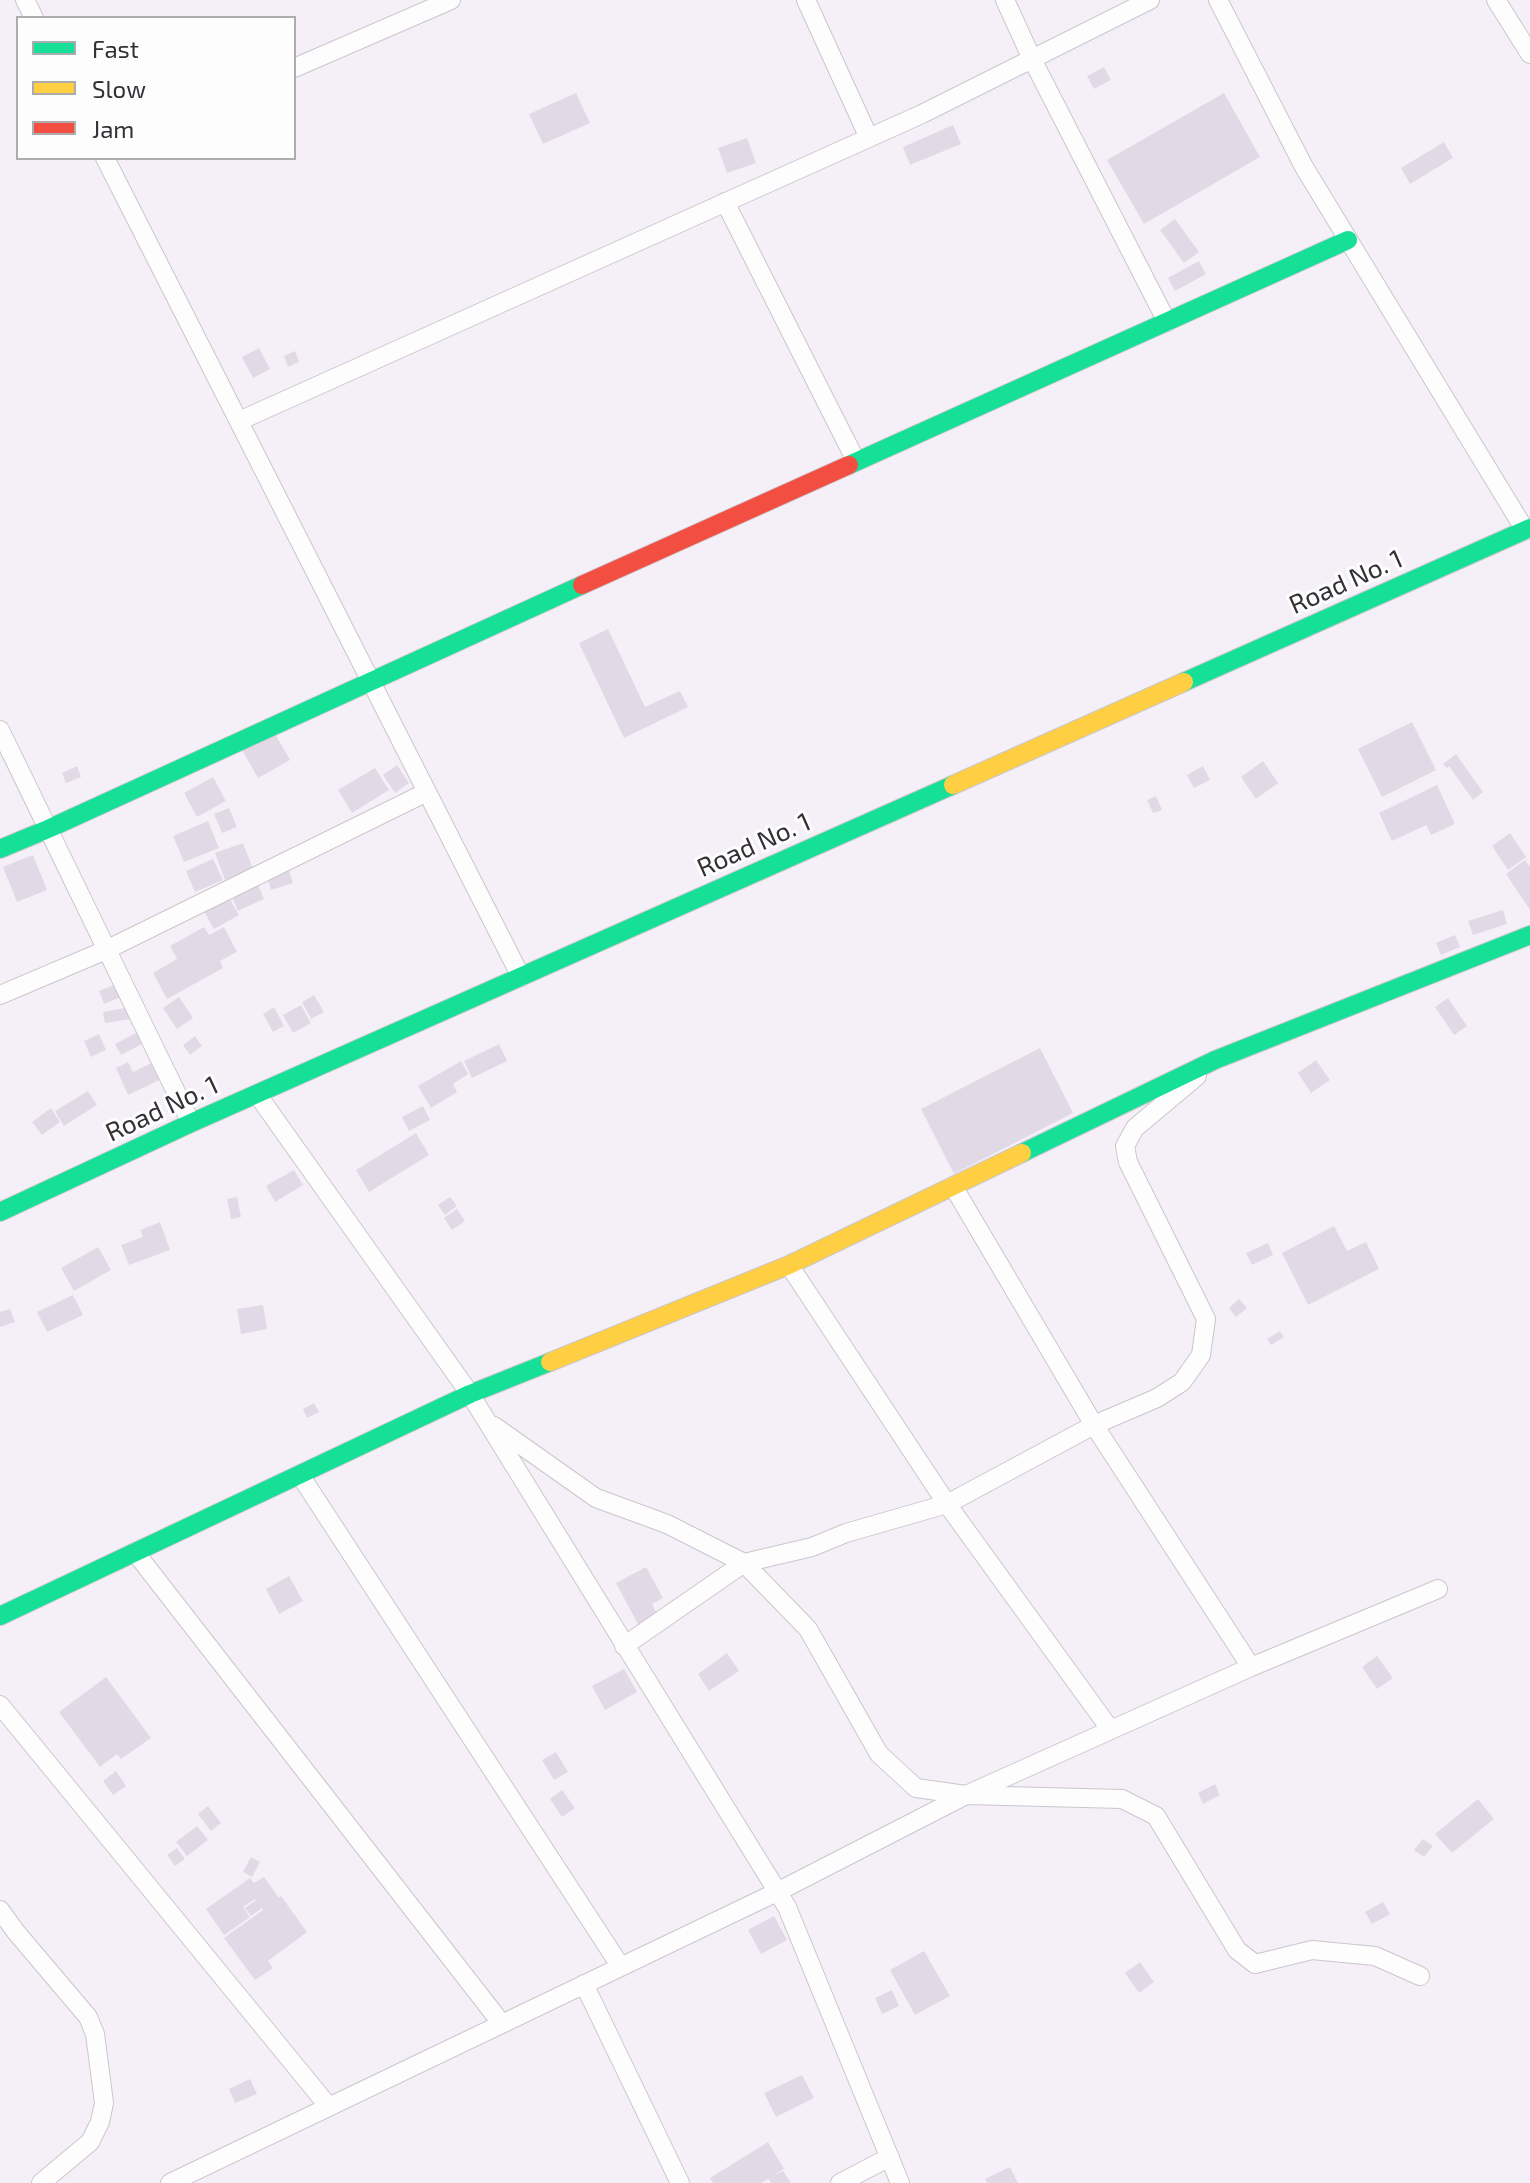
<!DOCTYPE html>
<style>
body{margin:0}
#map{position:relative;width:1530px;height:2183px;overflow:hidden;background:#f5f0f8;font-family:"Exo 2",sans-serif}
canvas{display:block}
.legend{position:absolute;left:16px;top:16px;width:280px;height:144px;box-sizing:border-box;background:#fdfdfd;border:2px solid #acabad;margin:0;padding:10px 14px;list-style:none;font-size:24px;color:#333035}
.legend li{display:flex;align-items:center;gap:16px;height:40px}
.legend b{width:40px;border:2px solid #acabad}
</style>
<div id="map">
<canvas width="1530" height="2183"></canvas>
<ul class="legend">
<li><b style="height:10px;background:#16e098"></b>Fast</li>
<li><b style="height:10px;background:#ffcf43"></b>Slow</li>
<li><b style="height:10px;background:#f24e42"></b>Jam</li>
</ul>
</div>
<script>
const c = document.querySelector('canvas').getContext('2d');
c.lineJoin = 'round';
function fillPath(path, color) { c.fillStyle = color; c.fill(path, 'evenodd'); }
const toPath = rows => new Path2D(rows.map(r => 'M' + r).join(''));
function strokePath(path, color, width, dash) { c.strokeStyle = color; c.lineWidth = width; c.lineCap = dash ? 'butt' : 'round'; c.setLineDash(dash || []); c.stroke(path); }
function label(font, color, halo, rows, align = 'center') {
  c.font = font + ' "Exo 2",sans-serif'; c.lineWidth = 6; c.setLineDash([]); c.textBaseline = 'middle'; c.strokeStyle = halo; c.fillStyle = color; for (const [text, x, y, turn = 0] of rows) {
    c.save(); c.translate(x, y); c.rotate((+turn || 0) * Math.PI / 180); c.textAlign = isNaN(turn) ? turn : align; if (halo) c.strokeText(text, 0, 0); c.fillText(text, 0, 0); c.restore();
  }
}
fillPath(toPath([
 [1104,67,1111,80,1094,89,1087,76],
 [576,93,590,123,543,144,529,114],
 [1224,93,1260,157,1144,224,1107,160],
 [953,125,961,144,910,165,903,147],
 [747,138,756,163,727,173,718,148],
 [1444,142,1453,158,1410,184,1401,168],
 [1175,219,1199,252,1184,263,1160,230],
 [1199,261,1206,274,1175,291,1168,278],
 [259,348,270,369,253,378,242,357],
 [295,351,299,362,288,367,284,356],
 [608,629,645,707,680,691,688,707,624,738,579,643],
 [1412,722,1436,770,1382,797,1358,749],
 [273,730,290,760,258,778,241,748],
 [1456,754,1483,792,1473,800,1449,766,1447,768,1443,764],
 [1263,761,1278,783,1256,799,1241,777],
 [397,765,409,783,395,793,383,775],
 [77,766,81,777,66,783,62,773],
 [1203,766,1210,780,1194,788,1187,775],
 [375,768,389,790,352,813,338,790],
 [213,777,226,801,197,817,184,793],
 [1437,785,1455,824,1431,835,1426,825,1392,841,1379,813],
 [1156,796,1162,810,1153,813,1147,800],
 [229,808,237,827,222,833,214,814],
 [208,821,219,848,184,862,173,836],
 [1510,833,1526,857,1508,870,1492,846],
 [243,843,253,869,225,880,215,853],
 [33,855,47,890,17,902,3,867],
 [213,859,223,880,195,892,186,871],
 [1525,860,1530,867,1530,910,1506,874],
 [287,863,293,883,271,890,265,870],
 [256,880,264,899,238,911,230,892],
 [226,892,239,915,214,929,201,906],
 [1503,910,1507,924,1473,935,1468,921],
 [204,927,209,935,224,927,237,952,220,961,223,968,167,999,153,973,177,959,170,946],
 [1455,935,1460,947,1441,955,1436,943],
 [119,983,124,996,104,1004,99,991],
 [314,995,324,1012,311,1019,302,1002],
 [179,997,193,1018,177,1029,163,1008],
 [1448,998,1467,1026,1454,1035,1435,1007],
 [301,1005,311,1023,293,1033,283,1015],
 [130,1007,132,1019,105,1023,103,1012],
 [274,1007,284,1026,273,1032,263,1014],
 [140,1031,146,1042,121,1055,115,1044],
 [99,1034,106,1050,91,1057,84,1041],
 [195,1036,202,1046,190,1055,183,1045],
 [499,1044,507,1061,472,1078,464,1061],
 [1040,1048,1073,1113,954,1174,921,1109],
 [162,1058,170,1075,128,1095,116,1068,128,1062,133,1072],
 [1316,1060,1330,1080,1311,1093,1298,1073],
 [461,1061,468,1074,453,1084,457,1092,431,1108,418,1086],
 [88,1091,97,1105,64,1126,55,1111],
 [423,1106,430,1120,409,1131,402,1117],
 [51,1108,60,1122,42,1135,32,1122],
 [416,1133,429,1155,369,1192,356,1170],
 [294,1170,303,1185,275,1202,266,1186],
 [237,1197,241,1217,231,1219,227,1199],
 [450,1197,457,1206,445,1215,438,1205],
 [457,1209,465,1221,452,1230,444,1218],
 [160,1222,170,1250,129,1265,121,1245,143,1237,140,1230],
 [1334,1226,1347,1251,1366,1242,1379,1269,1308,1305,1282,1253],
 [1268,1243,1273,1255,1252,1265,1246,1253],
 [98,1247,111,1270,74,1291,61,1268],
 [73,1295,83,1315,47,1332,37,1312],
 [1239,1299,1247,1308,1236,1317,1229,1308],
 [263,1305,267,1329,241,1334,237,1309],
 [10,1309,15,1322,0,1327,0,1312],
 [1280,1331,1284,1337,1271,1345,1267,1339],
 [314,1403,319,1412,307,1418,303,1409],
 [646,1567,663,1598,652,1604,659,1618,640,1628,616,1583],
 [289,1576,303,1601,279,1614,266,1589],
 [727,1653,739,1671,709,1691,698,1674],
 [1377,1656,1393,1678,1377,1689,1362,1667],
 [624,1669,637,1692,605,1710,592,1686],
 [106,1677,151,1738,121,1759,117,1754,100,1767,59,1712],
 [556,1752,568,1772,554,1780,542,1760],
 [116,1771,126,1786,113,1795,103,1781],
 [1215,1784,1220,1795,1203,1804,1198,1793],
 [562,1790,575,1808,562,1817,550,1799],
 [1478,1799,1494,1819,1452,1853,1435,1834],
 [208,1806,221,1823,211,1831,198,1814],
 [197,1826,208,1840,187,1856,176,1842],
 [1423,1839,1433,1846,1424,1857,1414,1850],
 [177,1848,185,1859,175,1866,167,1855],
 [251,1857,260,1862,252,1877,243,1872],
 [264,1877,279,1898,281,1896,307,1932,268,1961,273,1968,255,1980,224,1938,263,1910,262,1908,251,1916,245,1908,256,1900,255,1899,243,1907,250,1917,224,1935,206,1909,250,1878,254,1883],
 [1383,1902,1390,1914,1372,1924,1365,1912],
 [774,1916,787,1940,761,1954,748,1930],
 [924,1951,950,1996,915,2015,890,1970],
 [1140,1962,1154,1982,1139,1993,1125,1973],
 [892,1990,899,2006,882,2014,875,1998],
 [802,2075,814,2098,776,2117,764,2093],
 [250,2079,257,2094,235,2103,229,2089],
 [768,2142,784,2169,772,2176,783,2171,791,2183,771,2183,768,2179,761,2183,713,2183,710,2178],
 [1010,2167,1018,2183,987,2183,985,2179]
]), '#e2d9e7');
const street = toPath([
 [25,0,34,18],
 [806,0,869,138],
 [1005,0,1032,59,1167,322],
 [1218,0,1304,167,1525,530],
 [1496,0,1530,54],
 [294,68,451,0],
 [105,158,521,977],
 [725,202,856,461],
 [239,421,922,114,1150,0],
 [0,730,191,1123],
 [0,995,106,950,427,792],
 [257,1094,470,1394,787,1907,900,2183],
 [953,1186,1094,1425,1251,1667],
 [789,1265,947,1504,1110,1729],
 [494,1426,596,1498,667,1524,744,1563,808,1629,879,1754,916,1788,966,1795,1122,1799,1156,1816,1237,1950,1255,1964,1312,1950,1375,1956,1420,1976],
 [300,1475,621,1967],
 [135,1552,502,2024],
 [624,1646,744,1563,812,1547,846,1533,947,1504,1094,1425,1157,1398,1182,1382,1201,1355,1206,1319,1128,1162,1125,1146,1135,1128,1197,1076],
 [0,1705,329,2107],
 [0,1910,16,1932,88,2017,95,2034,104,2103,100,2122,90,2142,41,2183],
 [584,1984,680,2183],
 [170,2183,777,1892,966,1795,1251,1667,1438,1589],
 [840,2183,890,2157]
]);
const fast = toPath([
 [849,465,1348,240],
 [1184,682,1530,528],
 [0,849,48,829,582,585],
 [1022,1153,1215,1060,1530,935],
 [0,1212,191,1123,953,785],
 [0,1616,470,1394,550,1362]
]);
const slow = toPath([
 [953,785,1184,682],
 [550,1362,789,1265,1022,1153]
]);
const jam = toPath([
 [582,585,849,465]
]);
strokePath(street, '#cac6cc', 20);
strokePath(fast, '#cac6cc', 20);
strokePath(slow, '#cac6cc', 20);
strokePath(jam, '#cac6cc', 20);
strokePath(street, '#fefdfe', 18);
strokePath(fast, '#16e098', 18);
strokePath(slow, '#ffcf43', 18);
strokePath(jam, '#f24e42', 18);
label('26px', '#333035', '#fdfdfd', [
 ["Road No. 1",1346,582,-24],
 ["Road No. 1",754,845,-24],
 ["Road No. 1",162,1109,-25]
]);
</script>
